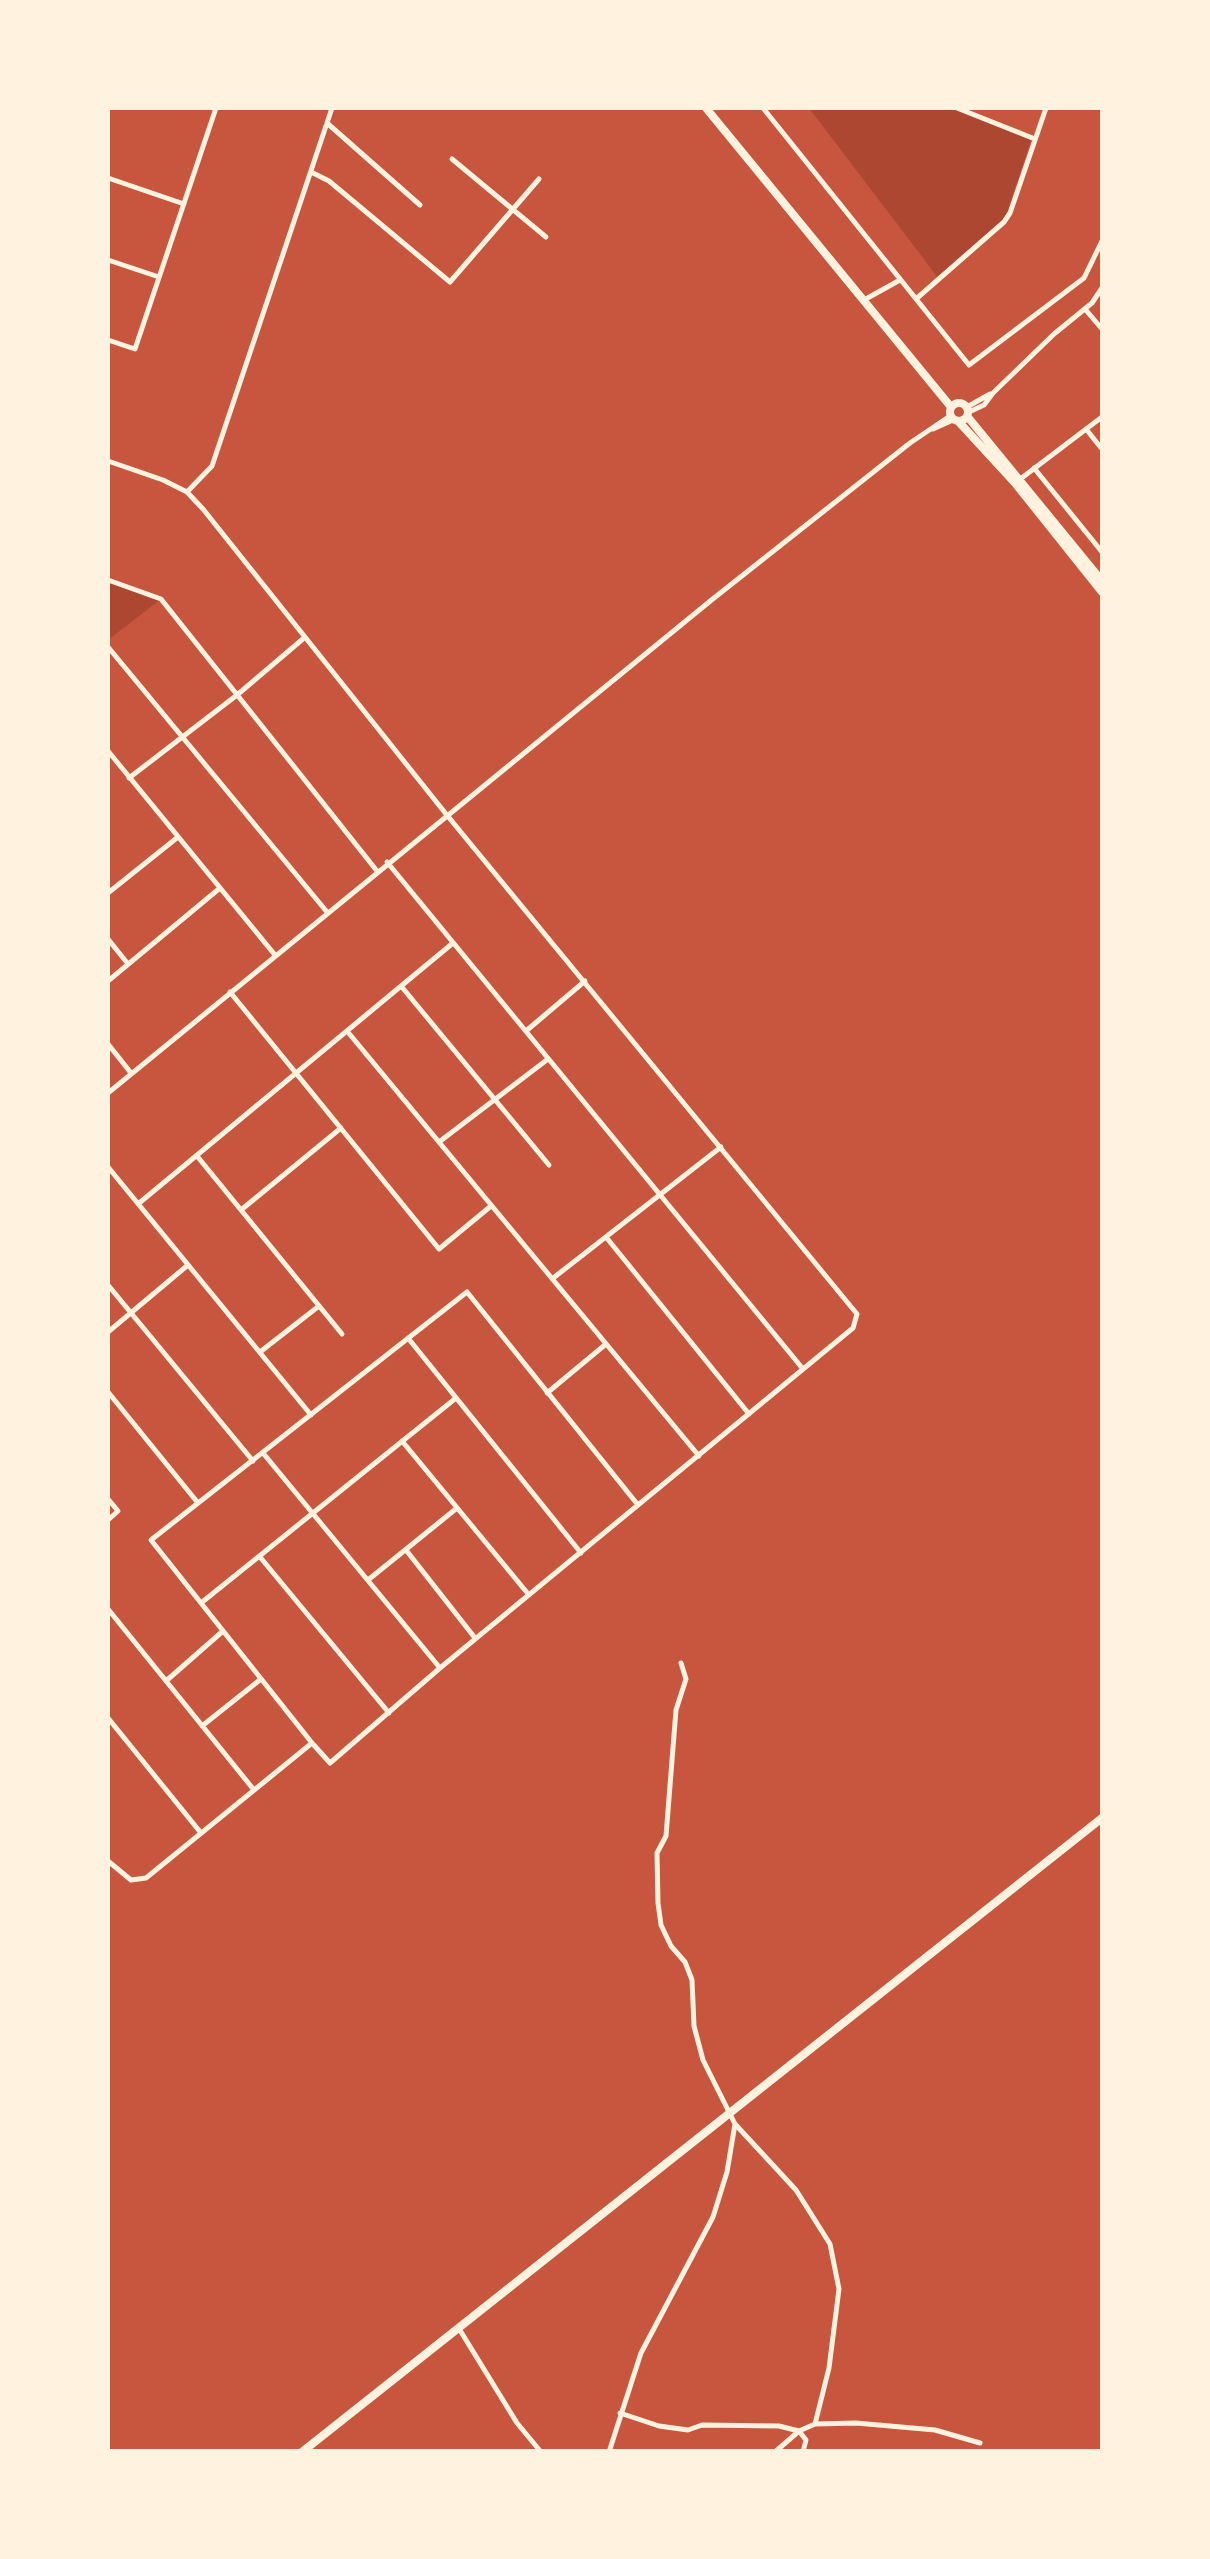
<!DOCTYPE html>
<style>
body{margin:0}
#map{position:relative;width:1210px;height:2559px;overflow:hidden;background:#c8553d;font-family:"DejaVu Sans",sans-serif}
canvas{display:block}
.frame{position:absolute;inset:0;border:110px solid #fff3e0;pointer-events:none}
</style>
<div id="map">
<canvas width="1210" height="2559"></canvas>
<div class="frame"></div>
</div>
<script>
const c = document.querySelector('canvas').getContext('2d');
c.lineJoin = 'round';
function fillPath(path, color) { c.fillStyle = color; c.fill(path, 'evenodd'); }
const toPath = rows => new Path2D(rows.map(r => 'M' + r).join(''));
function strokePath(path, color, width, dash) { c.strokeStyle = color; c.lineWidth = width; c.lineCap = dash ? 'butt' : 'round'; c.setLineDash(dash || []); c.stroke(path); }
fillPath(toPath([
 [809,108,950,108,1031,140,1004,222,939,279],
 [108,580,161,599,108,640]
]), '#ae4732');
strokePath(toPath([
 [763,108,969,365,1084,278,1102,241],
 [957,108,1035,139],
 [327,123,420,205],
 [452,159,546,237],
 [311,172,329,181,450,282,539,179],
 [108,178,184,204],
 [108,260,159,277],
 [916,299,1004,222,1010,213,1046,108],
 [864,300,900,280],
 [1085,309,1102,329],
 [108,340,135,349,216,108],
 [967,407,990,394],
 [969,412,984,405,993,393,1054,334,1092,303,1102,288],
 [933,429,953,420],
 [1086,429,1102,449],
 [108,461,163,480,187,492,203,509,446,814,857,1314,853,1328,440,1668,330,1763,312,1743],
 [1034,468,1102,552],
 [1019,480,1102,417],
 [187,492,212,466,332,108],
 [108,580,161,599,377,871],
 [108,647,327,912],
 [108,751,275,955],
 [129,778,237,695,304,638],
 [387,862,803,1369],
 [108,893,178,837],
 [108,939,128,964],
 [108,981,220,888],
 [401,986,549,1165],
 [230,992,439,1249,491,1206],
 [347,1031,699,1456],
 [526,1031,585,981],
 [108,1044,131,1073],
 [108,1093,714,598,910,443,950,416],
 [439,1142,548,1059],
 [197,1156,342,1334],
 [108,1167,311,1415],
 [138,1204,453,943],
 [241,1210,341,1128],
 [606,1237,749,1414],
 [552,1279,721,1147],
 [108,1285,253,1461],
 [108,1332,188,1265],
 [408,1338,581,1553],
 [260,1352,319,1306],
 [108,1392,198,1503],
 [547,1393,606,1344],
 [402,1441,529,1595],
 [263,1453,440,1668],
 [108,1499,118,1511,108,1520],
 [406,1550,475,1638],
 [260,1557,389,1713],
 [368,1580,457,1508],
 [201,1603,456,1398],
 [108,1609,254,1790],
 [166,1681,223,1631],
 [108,1718,201,1833],
 [202,1726,261,1679],
 [108,1861,131,1880,146,1878,312,1743,151,1540,467,1292,638,1505],
 [735,2124,796,2190,830,2244,839,2289,829,2368,815,2424],
 [458,2327,517,2423,541,2452],
 [620,2413,659,2426,688,2430,702,2425,779,2426,799,2431,806,2440,803,2452],
 [609,2452,641,2353,713,2217,727,2172,735,2124,703,2060,694,2026,692,1980,685,1962,671,1946,661,1925,658,1903,657,1853,666,1836,676,1710,686,1679,681,1663],
 [775,2452,799,2431,815,2424,856,2423,935,2430,980,2443]
]), '#fff3e0', 5);
strokePath(toPath([
 [706,108,951,407],
 '950 412a9 9 0 1 1 18 0a9 9 0 1 1-18 0Z',
 [967,416,1102,581],
 [958,421,1015,483,1102,592],
 [302,2452,1102,1818]
]), '#fff3e0', 8);
</script>
